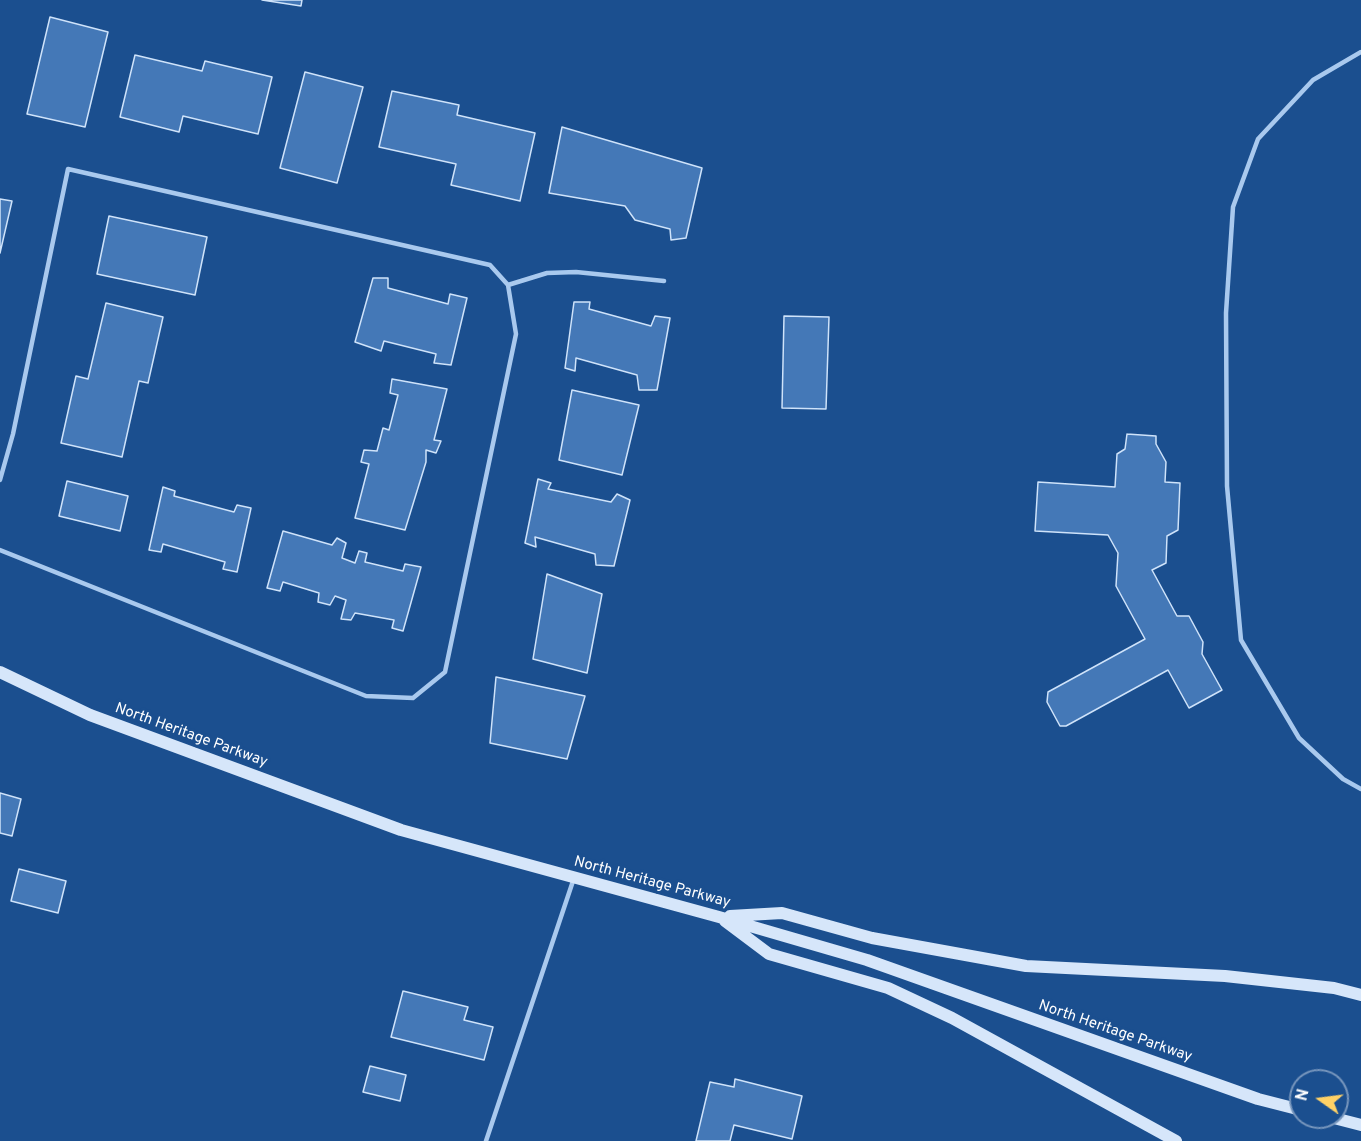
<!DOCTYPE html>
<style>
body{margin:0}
#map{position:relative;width:1361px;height:1141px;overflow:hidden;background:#1b4f8f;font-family:Overpass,sans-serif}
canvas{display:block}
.north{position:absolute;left:1289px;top:1069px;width:60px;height:60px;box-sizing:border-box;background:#1b4f8f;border:2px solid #7695bc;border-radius:50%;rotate:284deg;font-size:16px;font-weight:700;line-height:24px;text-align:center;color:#fff}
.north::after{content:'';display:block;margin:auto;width:21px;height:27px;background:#ffd166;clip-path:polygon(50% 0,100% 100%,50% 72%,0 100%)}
</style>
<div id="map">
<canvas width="1361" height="1141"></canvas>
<div class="north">N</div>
</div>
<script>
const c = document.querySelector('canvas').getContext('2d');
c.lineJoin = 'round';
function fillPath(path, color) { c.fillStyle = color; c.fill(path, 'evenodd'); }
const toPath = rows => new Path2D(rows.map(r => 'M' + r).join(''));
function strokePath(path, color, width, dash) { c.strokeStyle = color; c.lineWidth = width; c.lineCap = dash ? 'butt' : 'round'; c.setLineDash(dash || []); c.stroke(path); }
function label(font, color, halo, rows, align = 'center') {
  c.font = font + ' Overpass,sans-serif'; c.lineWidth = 6; c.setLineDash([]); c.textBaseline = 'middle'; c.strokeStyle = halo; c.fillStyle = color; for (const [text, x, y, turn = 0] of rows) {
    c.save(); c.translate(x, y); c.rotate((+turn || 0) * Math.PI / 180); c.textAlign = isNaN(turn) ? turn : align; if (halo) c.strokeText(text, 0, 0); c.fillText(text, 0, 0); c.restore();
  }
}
const building = toPath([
 [262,0,302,0,301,6,262,0],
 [50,17,108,32,85,127,27,114,50,17],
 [135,55,202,71,205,61,272,77,258,134,183,116,179,132,120,117,135,55],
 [305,72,363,87,337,183,280,168,305,72],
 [392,91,459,105,457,115,535,133,520,201,451,185,456,164,379,147,392,91],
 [562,127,702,168,686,238,671,240,670,229,635,220,625,206,549,193,562,127],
 [0,199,12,201,0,253,0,199],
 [109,216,207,237,195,295,97,274,109,216],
 [373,278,388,278,388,288,448,304,450,294,467,298,451,365,434,363,436,354,384,341,381,351,355,342,373,278],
 [574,302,590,302,589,309,651,326,655,316,670,318,657,390,639,390,637,375,576,358,575,371,565,368,574,302],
 [106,303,163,317,148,383,139,381,122,457,61,443,76,376,88,379,106,303],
 [784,316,829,317,826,409,782,408,784,316],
 [392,379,447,389,434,440,441,441,436,453,426,450,426,462,405,530,355,518,369,464,361,462,364,450,377,451,383,428,389,430,398,395,390,393,392,379],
 [572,390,639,405,622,475,559,460,572,390],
 [1127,434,1156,436,1156,444,1166,462,1165,482,1180,483,1178,530,1167,536,1166,563,1152,570,1177,616,1189,616,1203,642,1202,654,1222,690,1189,708,1168,670,1066,726,1060,726,1047,702,1048,692,1145,639,1116,586,1118,553,1108,535,1035,531,1038,482,1115,487,1117,454,1125,449,1127,434],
 [538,479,551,483,548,489,611,502,617,494,630,500,614,566,596,565,595,554,535,537,536,547,525,543,538,479],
 [67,481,128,496,120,531,59,516,67,481],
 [163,487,175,491,174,496,234,512,237,505,251,508,237,572,223,569,225,562,163,544,161,552,149,550,163,487],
 [283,531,332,545,337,538,346,543,342,558,355,563,359,551,367,553,365,562,403,571,405,564,421,567,403,631,392,628,394,620,355,613,351,620,341,619,346,600,335,596,330,605,318,602,319,593,283,582,280,591,267,588,283,531],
 [547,574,602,594,587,673,533,659,547,574],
 [496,677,585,696,567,759,490,743,496,677],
 [0,793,21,799,12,836,0,833,0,793],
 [19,869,66,881,58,913,11,901,19,869],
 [403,991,468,1007,464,1020,493,1027,484,1060,391,1037,403,991],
 [370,1066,406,1075,400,1101,363,1092,370,1066],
 [735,1079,802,1096,792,1139,734,1125,730,1141,696,1141,710,1082,734,1087,735,1079]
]);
fillPath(building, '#4478b7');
strokePath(building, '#cfe3fa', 1.5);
strokePath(toPath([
 [1361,52,1313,80,1258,139,1233,207,1226,313,1227,486,1241,640,1299,738,1343,779,1361,789],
 [508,285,547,273,576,272,664,281],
 [0,480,13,434,68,169,490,265,508,285,516,334,445,672,413,698,366,696,0,550],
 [486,1141,574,878]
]), '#a9c9ee', 4.5);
strokePath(toPath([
 [0,672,90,715,401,830,719,917,867,960,1258,1099,1301,1110],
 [730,916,782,913,872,938,1026,966,1225,976,1334,988,1361,995],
 [725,921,769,954,888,988,952,1018,1176,1141],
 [1330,1117,1361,1125]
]), '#d6e6fa', 12);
label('15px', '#fff', '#1b4f8f', [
 ["North Heritage Parkway",191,736,20],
 ["North Heritage Parkway",652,883,15],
 ["North Heritage Parkway",1115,1032,19]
]);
</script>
